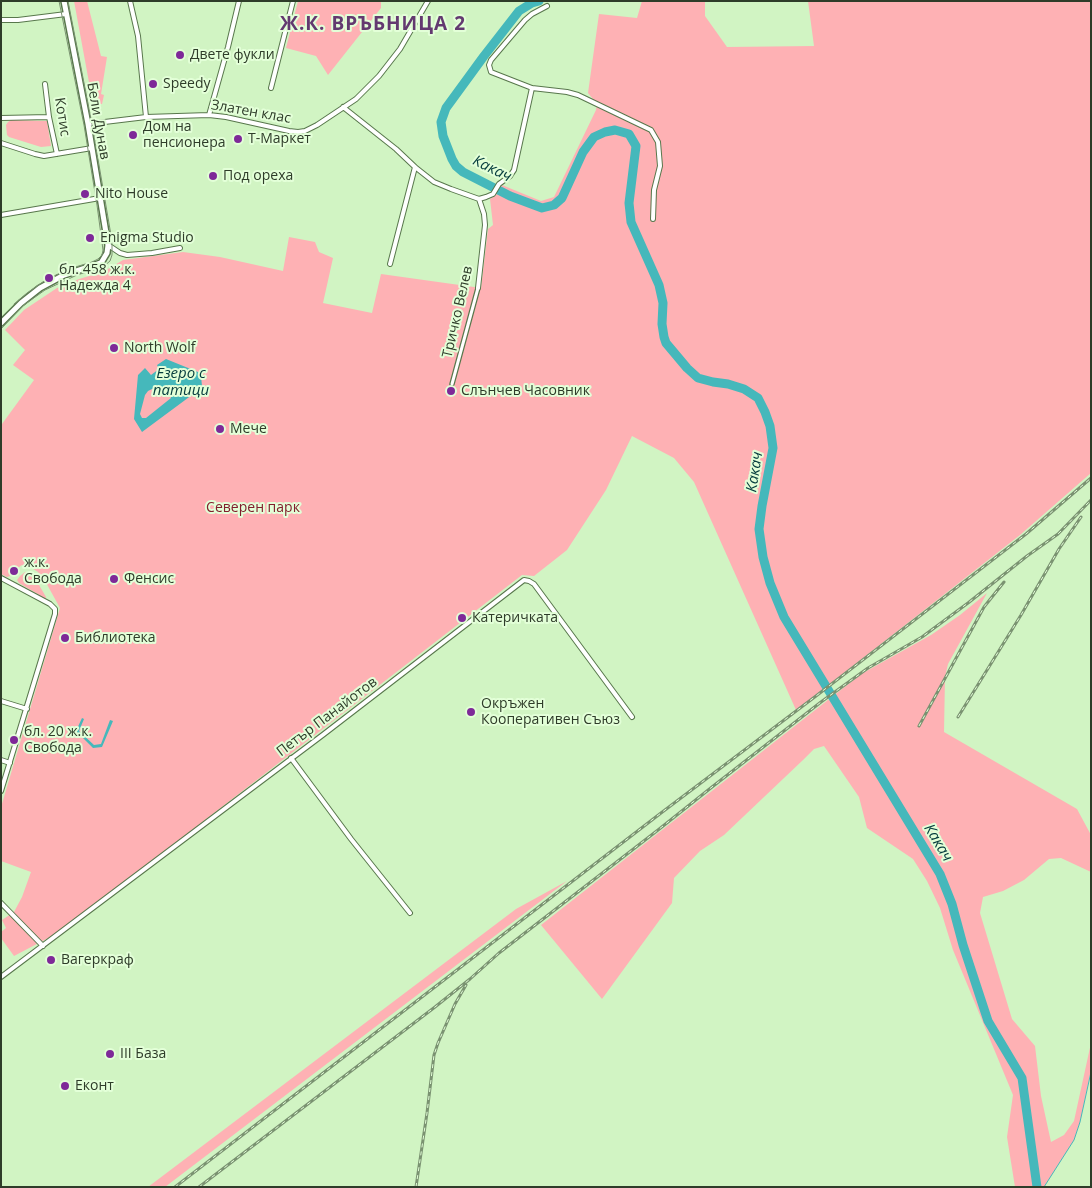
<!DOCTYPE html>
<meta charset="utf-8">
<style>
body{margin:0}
#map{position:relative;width:1092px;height:1188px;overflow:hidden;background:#d1f4c3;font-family:"Open Sans",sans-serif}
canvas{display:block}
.frame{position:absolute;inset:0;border:2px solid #2e3c29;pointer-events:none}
</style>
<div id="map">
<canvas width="1092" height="1188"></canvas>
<div class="frame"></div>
</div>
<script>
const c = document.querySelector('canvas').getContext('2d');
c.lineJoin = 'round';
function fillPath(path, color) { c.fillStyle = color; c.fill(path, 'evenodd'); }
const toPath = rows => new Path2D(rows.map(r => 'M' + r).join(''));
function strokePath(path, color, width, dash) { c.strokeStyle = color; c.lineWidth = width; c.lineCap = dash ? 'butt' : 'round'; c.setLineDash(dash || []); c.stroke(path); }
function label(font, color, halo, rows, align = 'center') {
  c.font = font + ' "Open Sans",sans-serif'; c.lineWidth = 4; c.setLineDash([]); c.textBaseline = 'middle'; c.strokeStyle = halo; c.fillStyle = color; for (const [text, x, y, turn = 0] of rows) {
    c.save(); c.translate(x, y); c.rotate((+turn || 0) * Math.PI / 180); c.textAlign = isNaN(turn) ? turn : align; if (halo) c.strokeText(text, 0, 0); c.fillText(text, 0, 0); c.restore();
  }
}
fillPath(toPath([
 [74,1,87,1,101,56,107,57,101,94,104,95,102,104,93,104],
 [298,1,381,1,381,8,328,75,316,56,286,48],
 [642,1,705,1,705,16,727,47,814,46,808,1,1091,1,1091,473,1020,535,835,680,796,710,694,482,674,458,632,436,606,490,567,550,534,576,522,575,192,830,52,936,14,956,1,938,1,932,6,928,2,920,14,912,22,897,31,872,1,861,1,807,60,608,44,579,38,572,30,567,22,565,12,572,10,576,7,577,1,574,1,428,2,424,34,380,13,365,25,350,5,330,24,310,57,288,79,279,103,272,123,260,183,252,220,257,283,271,289,237,315,242,319,252,333,258,323,303,372,313,381,274,481,288,488,229,493,225,490,199,496,195,502,185,541,201,554,197,596,110,597,104,588,93,599,14,637,18],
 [11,120,47,121,51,146,41,147,9,137,7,135,6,125,8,122],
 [25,572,30,574,35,578,46,597,46,599,19,583,17,580,20,576],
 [987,593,948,664,945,677,944,732,1077,809,1091,835,1091,872,1061,858,1049,859,1024,880,1003,891,983,897,980,913,1012,1019,1035,1046,1041,1096,1051,1142,1064,1135,1074,1121,1091,1043,1091,1070,1080,1122,1074,1140,1044,1187,1015,1187,1007,1137,1013,1095,953,950,940,908,927,881,913,859,867,828,859,797,824,746,814,749,803,760,724,835,700,851,674,878,672,903,602,999,541,925,842,689,863,673,931,635,960,615],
 [567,881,165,1187,148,1187,516,909]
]), '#feb1b4');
fillPath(toPath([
 [166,359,198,372,201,376,202,386,200,389,142,432,134,419,138,375,145,368,151,375,159,369,157,365],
 [152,389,163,391,170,394,171,398,146,418,142,418,140,414,145,395,148,391],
 [82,718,84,719,79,731,94,745,101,744,110,720,113,721,102,747,93,748,76,731]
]), '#45b8bb');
strokePath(toPath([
 [1044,1187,1074,1140,1080,1122,1091,1072]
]), '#45b8bb', 1);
strokePath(toPath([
 [539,1,532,3,519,11,484,56,446,108,441,122,443,136,452,159,456,166,463,172,510,196,542,208,554,205,562,198,583,152,594,137,605,132,615,130,629,134,636,146,629,203,631,222,659,285,663,303,662,324,664,337,666,343,687,368,698,378,713,382,728,384,744,389,758,398,765,412,770,426,773,448,762,506,759,529,763,557,770,583,784,617,940,874,952,904,963,945,988,1021,1022,1078,1037,1187]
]), '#45b8bb', 9);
const pedestrian = toPath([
 [452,384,478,288]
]);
const minor = toPath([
 [130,1,138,36,146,117],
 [547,6,532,14,525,20,491,60,489,65,491,72,532,88,567,92,578,95,651,130,658,142,660,166,654,190,653,219],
 [1,20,18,20,66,14],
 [45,84,49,117,57,154],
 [271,88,293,1],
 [343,107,396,149,415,167,434,182,451,189,479,199,484,214,485,225,478,288],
 [209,115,228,47,239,1],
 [1,118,49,117],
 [88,124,146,117,209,115,226,117,289,131,298,132,305,131,317,125,356,99,379,76,400,49,428,1],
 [1,143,35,154,44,156,92,148],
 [479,199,486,197,493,194,499,184,510,176,514,170,532,88],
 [1,215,100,198],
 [108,245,120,253,127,255,152,253,180,248],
 [390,264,415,167],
 [1,578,50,604,55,609,55,614,1,791],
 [1,701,27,709],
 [291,758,351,839,410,913],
 [1,760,10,763],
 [1,903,43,946],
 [1,977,324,734,524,580,529,581,534,584,632,717]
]);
const tertiary = toPath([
 [1,323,21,303,40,288,64,275,101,263,107,253,108,245,88,124,64,1]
]);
strokePath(pedestrian, '#58774c', 5.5);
strokePath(minor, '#58774c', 6);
strokePath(tertiary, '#58774c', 8);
strokePath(pedestrian, '#fff', 3);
strokePath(minor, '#fff', 4);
strokePath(tertiary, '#fff', 5);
strokePath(toPath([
 [14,304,27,293,47,279,72,268,92,262,98,259,102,255,103,250,97,205,84,125,59,1],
 [1,329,24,305,45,290,77,275,103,267,110,261,112,255,112,241,92,124,68,1]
]), '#7a9271', 1);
const rail = toPath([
 [958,717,1021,615,1059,549,1081,517],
 [919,726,984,607,1004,582],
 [175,1187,661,813,816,696,1026,534,1091,478],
 [199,1187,435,1007,470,979,499,953,658,830,712,787,821,702,868,668,922,637,968,603,1027,556,1058,534,1091,500],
 [416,1187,427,1113,434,1055,438,1043,455,1004,466,985]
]);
strokePath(rail, '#7a9271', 3);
strokePath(rail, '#e3ffd8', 1, [4]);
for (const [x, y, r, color] of [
 [180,55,5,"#7e2998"],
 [153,84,5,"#7e2998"],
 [133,135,5,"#7e2998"],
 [238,139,5,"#7e2998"],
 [213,176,5,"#7e2998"],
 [85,194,5,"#7e2998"],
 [90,238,5,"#7e2998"],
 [49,278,5,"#7e2998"],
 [114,348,5,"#7e2998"],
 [451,391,5,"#7e2998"],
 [220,429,5,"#7e2998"],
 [14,571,5,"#7e2998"],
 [114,579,5,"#7e2998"],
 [462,618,5,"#7e2998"],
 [65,638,5,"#7e2998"],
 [471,712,5,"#7e2998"],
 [14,740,5,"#7e2998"],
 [51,960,5,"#7e2998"],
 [110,1054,5,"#7e2998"],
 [65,1086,5,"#7e2998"]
]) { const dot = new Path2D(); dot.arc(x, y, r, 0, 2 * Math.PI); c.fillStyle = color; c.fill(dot); strokePath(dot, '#e3ffd8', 2); }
label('14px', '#2e3c29', '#e3ffd8', [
 ["Двете фукли",190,55],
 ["Speedy",163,84],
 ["Дом на",143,127],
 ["пенсионера",143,143],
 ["Т-Маркет",248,139],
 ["Под ореха",223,176],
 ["Nito House",95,194],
 ["Enigma Studio",100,238],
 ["бл. 458 ж.к.",59,270],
 ["Надежда 4",59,286],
 ["North Wolf",124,348],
 ["Слънчев Часовник",461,391],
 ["Мече",230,429],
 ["ж.к.",24,563],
 ["Свобода",24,579],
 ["Фенсис",124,579],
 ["Катеричката",472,618],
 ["Библиотека",75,638],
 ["Окръжен",481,704],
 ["Кооперативен Съюз",481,720],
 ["бл. 20 ж.к.",24,732],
 ["Свобода",24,748],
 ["Вагеркраф",61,960],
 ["III База",120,1054],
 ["Еконт",75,1086]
], 'left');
label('14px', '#2e3c29', '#e3ffd8', [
 ["Златен клас",251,112,10],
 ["Котис",62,117,81],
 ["Бели Дунав",98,121,80],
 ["Тричко Велев",458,312,-77],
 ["Петър Панайотов",327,717,-37]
]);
label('14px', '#801f2d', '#e3ffd8', [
 ["Северен парк",253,508]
]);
label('italic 15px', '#053c3d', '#e3ffd8', [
 ["Какач",492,169,26],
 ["Езеро с",181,374],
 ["патици",181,391],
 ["Какач",755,472,-81],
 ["Какач",938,843,59]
]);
c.letterSpacing = '1px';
label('bold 19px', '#633970', '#e3ffd8', [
 ["Ж.К. ВРЪБНИЦА 2",373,25]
]);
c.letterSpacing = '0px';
</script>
